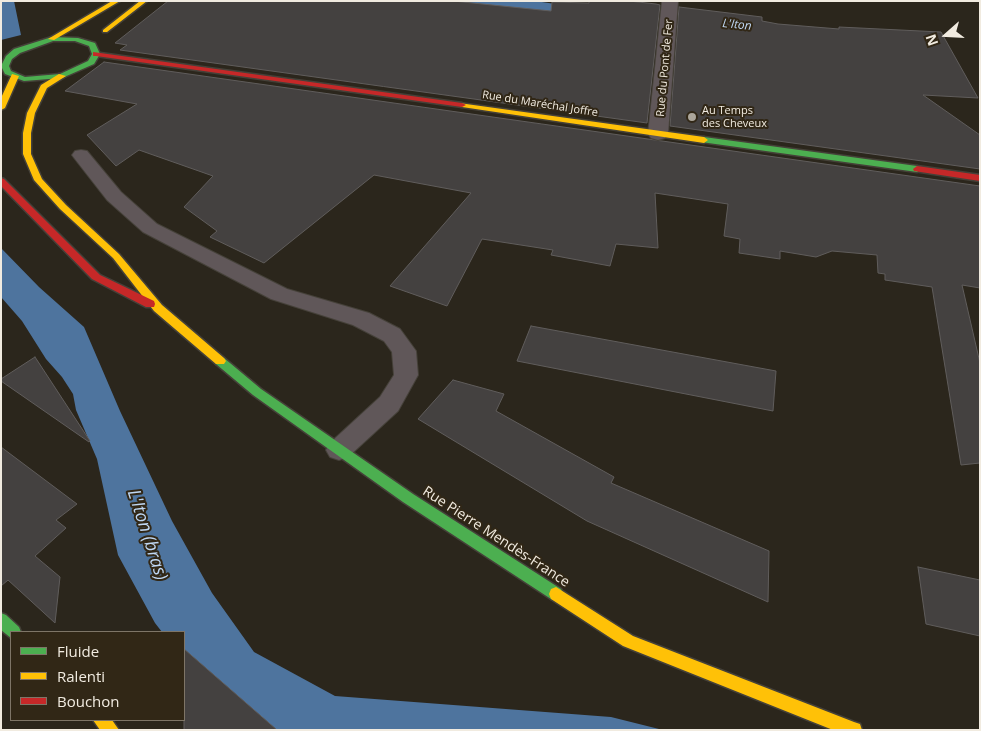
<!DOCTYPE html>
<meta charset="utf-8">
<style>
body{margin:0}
#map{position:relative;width:981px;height:731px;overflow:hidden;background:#2b261c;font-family:"Open Sans",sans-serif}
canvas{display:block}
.frame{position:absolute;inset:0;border:2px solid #f1ebe0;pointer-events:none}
.legend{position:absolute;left:10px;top:631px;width:175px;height:90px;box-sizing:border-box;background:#312716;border:1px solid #7e7567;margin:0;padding:6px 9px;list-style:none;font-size:15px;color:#f1ebe0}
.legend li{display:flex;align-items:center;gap:10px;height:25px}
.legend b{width:25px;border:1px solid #7e7567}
.north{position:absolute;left:921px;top:10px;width:50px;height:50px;-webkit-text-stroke:4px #312716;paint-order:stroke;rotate:251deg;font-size:14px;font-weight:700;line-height:20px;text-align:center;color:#f1ebe0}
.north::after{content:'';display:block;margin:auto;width:18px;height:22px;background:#f1ebe0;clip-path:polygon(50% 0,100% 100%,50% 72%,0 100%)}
</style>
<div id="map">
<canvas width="981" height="731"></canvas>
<div class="frame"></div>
<ul class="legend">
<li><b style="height:6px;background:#4caf50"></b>Fluide</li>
<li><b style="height:6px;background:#ffc107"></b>Ralenti</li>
<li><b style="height:6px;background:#c62828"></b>Bouchon</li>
</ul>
<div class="north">N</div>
</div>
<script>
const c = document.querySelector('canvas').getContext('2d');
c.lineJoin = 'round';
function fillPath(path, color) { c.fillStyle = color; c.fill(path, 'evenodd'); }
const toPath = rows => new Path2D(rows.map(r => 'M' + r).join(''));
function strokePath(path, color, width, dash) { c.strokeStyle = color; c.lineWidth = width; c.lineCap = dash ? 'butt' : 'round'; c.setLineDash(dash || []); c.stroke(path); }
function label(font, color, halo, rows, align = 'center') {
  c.font = font + ' "Open Sans",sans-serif'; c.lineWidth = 4; c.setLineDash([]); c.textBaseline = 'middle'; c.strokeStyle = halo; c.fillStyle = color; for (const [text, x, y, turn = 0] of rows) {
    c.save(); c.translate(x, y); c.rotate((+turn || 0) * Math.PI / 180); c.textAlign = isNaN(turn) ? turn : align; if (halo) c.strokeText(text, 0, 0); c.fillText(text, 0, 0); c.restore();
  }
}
fillPath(toPath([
 [1,1,14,1,21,35,1,40],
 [415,1,535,1,569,6,563,13,467,3],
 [1,248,39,287,84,327,120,411,172,521,212,593,254,652,335,696,611,717,663,730,277,730,184,649,184,632,162,632,155,623,118,555,97,459,76,410,73,394,62,377,46,359,22,321,1,297]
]), '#4e749e');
const building = toPath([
 [168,1,453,1,551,11,552,2,589,3,589,1,629,1,656,4,660,5,647,123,120,50,127,45,115,43,168,1],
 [679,7,762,17,762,21,778,24,839,29,839,27,941,32,978,98,923,95,980,135,980,169,670,126,679,7],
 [104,62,980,186,980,288,962,285,980,363,980,463,961,465,932,287,885,280,885,274,878,273,877,255,832,251,816,257,780,251,780,259,739,253,740,239,724,236,728,204,655,193,658,248,616,244,610,266,551,255,553,250,482,239,447,306,390,286,471,193,374,175,264,263,210,237,217,231,184,207,213,176,139,150,116,166,87,135,137,104,65,91,104,62],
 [531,326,776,371,773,411,517,361,531,326],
 [35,357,90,441,89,442,1,381,1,379,35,357],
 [453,380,504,394,496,411,614,477,611,483,769,551,768,602,587,521,418,419,453,380],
 [1,447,77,504,56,520,66,528,35,556,60,577,55,623,8,580,1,586,1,447],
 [918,567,980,580,980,636,926,624,918,567],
 [184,649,277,730,184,730,184,649]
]);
fillPath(building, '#444140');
strokePath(building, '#605d5c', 1);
const lane = toPath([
 [81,150,87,151,121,192,157,224,287,289,369,313,400,329,416,351,418,375,398,411,348,457,339,460,330,457,326,450,330,443,380,397,394,375,392,352,384,341,353,325,271,299,143,232,107,200,75,159,72,155,75,151,81,150]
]);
const street = toPath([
 [662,1,678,1,668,134,665,138,658,140,651,138,648,134,662,1]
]);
const fast = toPath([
 [52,37,78,38,95,43,100,54,94,64,62,78,24,81,5,74,1,66,6,56,14,49,52,37],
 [53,41,75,41,89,46,92,54,88,61,60,74,25,77,11,71,9,66,12,59,20,53,53,41],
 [704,137,917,166,921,169,917,172,701,142,701,138,704,137],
 [220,357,224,358,261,389,413,494,561,589,563,594,561,599,556,601,551,599,403,502,253,395,216,364,214,361,216,358,220,357],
 [1,613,6,615,19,627,21,632,11,632,11,638,1,630,1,613]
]);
const slow = toPath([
 [112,1,120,1,54,40,48,39,112,1],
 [140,1,147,1,107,32,103,32,103,30,140,1],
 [12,74,19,76,5,108,1,110,1,98,12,74],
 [59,74,66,76,47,88,35,113,31,133,31,154,42,179,66,205,119,254,162,305,224,358,226,361,224,364,216,364,154,311,113,258,60,209,34,180,23,154,23,133,27,113,41,85,59,74],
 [459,103,704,137,708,140,704,143,462,107,458,105,459,103],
 [556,587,633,636,854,722,860,724,862,730,833,730,623,646,551,599,549,594,551,589,556,587],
 [93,720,112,720,119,730,100,730,93,720]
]);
const jam = toPath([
 [93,52,462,103,466,105,462,107,96,56,93,56,93,52],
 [917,166,980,175,980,181,914,171,913,169,917,166],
 [1,178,4,179,100,275,154,301,155,304,154,307,146,307,92,279,1,186,1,178]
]);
strokePath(lane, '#454139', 2);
strokePath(street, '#454139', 2);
strokePath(fast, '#454139', 3);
strokePath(slow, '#454139', 3);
strokePath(jam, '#454139', 3);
fillPath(lane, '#605759');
fillPath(street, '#605759');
fillPath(fast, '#4caf50');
fillPath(slow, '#ffc107');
fillPath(jam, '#c62828');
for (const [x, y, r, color] of [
 [692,117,5,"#aca69b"]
]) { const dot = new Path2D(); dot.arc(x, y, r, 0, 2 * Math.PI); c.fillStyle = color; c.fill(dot); strokePath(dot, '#312716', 2); }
label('11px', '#f1ebe0', '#312716', [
 ["Rue du Pont de Fer",665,68,-85],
 ["Rue du Maréchal Joffre",540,104,9]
]);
label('11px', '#f1ebe0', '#312716', [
 ["Au Temps",702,111],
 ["des Cheveux",702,124]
], 'left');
label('italic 12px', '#bfd7f3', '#312716', [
 ["L'Iton",737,25,6]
]);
label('14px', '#f1ebe0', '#312716', [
 ["Rue Pierre Mendès-France",496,537,33]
]);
label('italic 18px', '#bfd7f3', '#312716', [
 ["L'Iton (bras)",147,535,72]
]);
</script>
